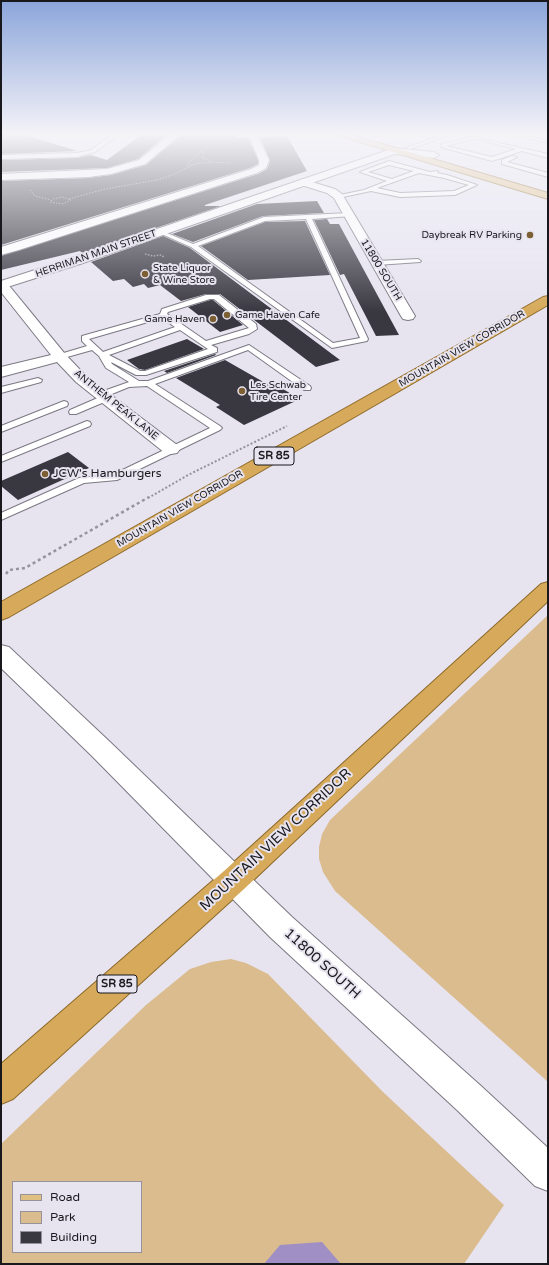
<!DOCTYPE html>
<style>
body{margin:0}
#map{position:relative;width:549px;height:1265px;overflow:hidden;background:#e7e4f0;font-family:"Varela Round",sans-serif}
canvas{display:block}
.frame{position:absolute;inset:0;border:2px solid #19181c;pointer-events:none}
.legend{position:absolute;left:12px;top:1181px;width:130px;height:72px;box-sizing:border-box;background:#e7e4f0;border:1px solid #95929b;margin:0;padding:5px 7px;list-style:none;font-size:12px;color:#19181c}
.legend li{display:flex;align-items:center;gap:8px;height:20px}
.legend b{width:20px;border:1px solid #95929b}
</style>
<div id="map">
<canvas width="549" height="1265"></canvas>
<div class="frame"></div>
<ul class="legend">
<li><b style="height:5px;background:#e0bf83"></b>Road</li>
<li><b style="height:11px;background:#dabc8f"></b>Park</li>
<li><b style="height:11px;background:#393740"></b>Building</li>
</ul>
</div>
<script>
const c = document.querySelector('canvas').getContext('2d');
c.lineJoin = 'round';
function fillPath(path, color) { c.fillStyle = color; c.fill(path, 'evenodd'); }
const toPath = rows => new Path2D(rows.map(r => 'M' + r).join(''));
function strokePath(path, color, width, dash) { c.strokeStyle = color; c.lineWidth = width; c.lineCap = dash ? 'butt' : 'round'; c.setLineDash(dash || []); c.stroke(path); }
function label(font, color, halo, rows, align = 'center') {
  c.font = font + ' "Varela Round",sans-serif'; c.lineWidth = 4; c.setLineDash([]); c.textBaseline = 'middle'; c.strokeStyle = halo; c.fillStyle = color; for (const [text, x, y, turn = 0] of rows) {
    c.save(); c.translate(x, y); c.rotate((+turn || 0) * Math.PI / 180); c.textAlign = isNaN(turn) ? turn : align; if (halo) c.strokeText(text, 0, 0); c.fillText(text, 0, 0); c.restore();
  }
}
fillPath(toPath([
 [548,615,548,1082,335,891,323,872,319,859,319,847,322,834,330,820],
 [231,959,246,963,268,974,383,1092,504,1205,464,1264,1,1264,1,1144,146,1005,190,969,211,962],
 [13,1182,141,1182,141,1252,13,1252]
]), '#dabc8f');
fillPath(toPath([
 [322,1242,341,1264,264,1264,280,1245]
]), '#9f8fc5');
fillPath(toPath([
 [1,135,25,135,78,151,1,154],
 [141,135,167,135,138,159,107,168,1,172,1,160,77,158,91,155,107,160],
 [181,135,236,135,237,138,248,137,258,160,258,164,250,168,1,245,1,181,88,178,111,175,146,165],
 [287,136,307,171,205,205,205,206,221,206,82,253,80,251,1,270,1,256,258,174,267,169,270,161,260,137],
 [317,201,324,213,263,216,193,242,172,234,257,204],
 [327,219,330,224,339,224,399,335,376,336,344,274,340,275,314,220],
 [305,221,330,275,248,280,201,246,265,222],
 [163,236,190,248,340,360,316,367,220,294,206,294,181,301,160,285,148,288,144,284,133,287,124,279,113,281,91,262],
 [210,300,213,300,243,325,220,332,188,307],
 [187,339,204,349,145,370,139,369,127,360],
 [215,354,216,355,167,373,164,371],
 [225,360,267,384,271,382,300,399,244,425,216,407,220,405,176,378],
 [68,452,89,468,18,500,1,486,1,481]
]), '#393740');
const service = toPath([
 [112,135,118,135,95,152,77,157,1,159,1,155,77,153,91,150,112,135],
 [442,135,450,135,410,149,406,148,442,135],
 [517,135,526,135,548,141,548,143,517,135],
 [473,137,548,154,548,158,522,151,492,161,441,147,442,144,473,137],
 [473,139,480,140,516,149,492,157,446,146,473,139],
 [512,156,517,157,507,162,548,173,548,177,502,164,502,160,512,156],
 [389,161,430,172,438,171,437,173,447,175,477,185,455,195,400,197,371,191,338,198,335,196,364,190,387,181,360,172,389,161],
 [389,165,414,171,392,179,368,172,389,165],
 [419,173,444,178,469,185,454,191,400,193,377,188,419,173],
 [349,213,352,215,351,216,312,219,368,339,367,341,332,348,191,247,157,232,162,231,193,244,264,217,349,213],
 [306,219,360,338,333,343,198,246,265,221,306,219],
 [418,259,421,261,420,262,377,265,374,263,377,261,418,259],
 [206,295,219,295,256,324,257,329,249,334,211,345,217,348,217,352,146,375,136,375,111,362,112,364,139,381,148,381,249,345,310,386,311,388,310,390,304,390,248,350,155,384,220,426,222,428,220,430,117,480,84,483,1,520,1,513,79,478,112,475,210,428,147,386,129,387,107,396,110,398,109,400,76,414,70,414,69,412,70,410,100,397,97,395,98,393,129,382,106,368,99,356,92,350,60,359,56,357,57,355,87,346,82,341,82,336,160,314,162,309,206,295],
 [210,299,214,299,249,328,206,341,167,314,168,312,210,299],
 [162,318,175,327,103,352,89,339,162,318],
 [180,330,208,349,145,371,140,371,109,355,180,330],
 [38,378,42,380,41,382,1,393,1,387,38,378],
 [64,401,67,402,68,404,67,406,1,432,1,426,64,401],
 [87,421,90,422,91,424,90,426,1,462,1,456,87,421]
]);
const minor = toPath([
 [170,135,180,135,145,164,111,174,88,177,1,180,1,174,107,169,139,160,170,135],
 [249,135,257,135,269,160,266,168,257,173,19,250,1,255,1,247,251,169,259,165,259,160,249,135],
 [302,179,335,189,342,194,415,316,413,319,408,320,403,319,401,316,334,198,327,193,298,184,297,182,302,179],
 [1,281,6,282,65,354,86,376,177,445,180,449,177,453,171,454,165,453,76,382,57,362,1,377,1,367,51,355,1,292,1,281]
]);
const tertiary = toPath([
 [394,148,434,152,439,155,434,158,395,154,80,264,1,289,1,281,72,258,394,148]
]);
const secondary = toPath([
 [1,645,9,647,110,742,292,917,481,1086,548,1148,548,1191,535,1186,457,1110,270,937,92,756,2,669,1,645]
]);
const primary = toPath([
 [337,135,352,135,548,193,548,199,337,135]
]);
const trunk = toPath([
 [548,296,548,305,9,617,1,620,1,602,543,297,548,296],
 [548,582,548,601,244,889,13,1099,1,1104,1,1064,224,871,541,584,548,582]
]);
strokePath(service, '#7b7883', 2);
strokePath(minor, '#7b7883', 2);
strokePath(tertiary, '#7b7883', 2);
strokePath(secondary, '#7b7883', 2);
strokePath(primary, '#8d6929', 2);
strokePath(trunk, '#8d6929', 2);
strokePath(toPath([
 [31,135,48,141],
 [68,135,74,136],
 [203,152,203,158,211,161],
 [187,166,193,158,210,145,211,139,207,135],
 [30,190,35,196,51,200],
 [62,197,71,200,63,204,50,202,53,199,62,197],
 [69,199,105,189,157,180,175,174,194,164,213,162,230,163]
]), '#95939c', 1, [1.5, 1.5]);
strokePath(toPath([
 [145,254,153,256,161,255,164,257]
]), '#95939c', 1.5, [1.5, 1.5]);
strokePath(toPath([
 [148,498,188,475,287,426]
]), '#95939c', 2, [2, 2]);
strokePath(toPath([
 [6,574,9,570,25,568,149,497]
]), '#95939c', 2.5, [3, 3]);
fillPath(service, '#fff');
fillPath(minor, '#fff');
fillPath(tertiary, '#fff');
fillPath(secondary, '#fff');
fillPath(primary, '#e0bf83');
fillPath(trunk, '#d6aa5a');
const sky = c.createLinearGradient(0, 0, 0, 312);
sky.addColorStop(0, '#8ba5da');
sky.addColorStop(0.43, '#f4f3f8');
sky.addColorStop(1, '#f4f3f800');
c.fillStyle = sky;
c.fillRect(0, 0, 549, 312);
for (const [x, y, r, color] of [
 [530,235,4,"#7c6033"],
 [145,274,4,"#7c6033"],
 [227,315,4,"#7c6033"],
 [213,319,4,"#7c6033"],
 [242,391,4,"#7c6033"],
 [45,474,4,"#7c6033"]
]) { const dot = new Path2D(); dot.arc(x, y, r, 0, 2 * Math.PI); c.fillStyle = color; c.fill(dot); strokePath(dot, '#e7e4f0', 1.5); }
label('10px', '#19181c', '#e7e4f0', [
 ["Daybreak RV Parking",522,235,"right"],
 ["State Liquor",153,268],
 ["& Wine Store",153,280],
 ["Game Haven Cafe",235,315],
 ["Game Haven",205,319,"right"],
 ["Les Schwab",250,385],
 ["Tire Center",250,397]
], 'left');
label('10px', '#19181c', '#e7e4f0', [
 ["HERRIMAN MAIN STREET",96,254,-19],
 ["11800 SOUTH",381,270,59],
 ["MOUNTAIN VIEW CORRIDOR",462,349,-30],
 ["ANTHEM PEAK LANE",116,405,39],
 ["MOUNTAIN VIEW CORRIDOR",180,509,-30]
]);
for (const [x, y, w] of [
 [274,456,40],
 [117,984,40]
]) { const box = new Path2D(); box.roundRect(x - w / 2, y - 9, w, 18, 3); c.fillStyle = '#e7e4f0'; c.fill(box); strokePath(box, '#19181c', 1); }
label('bold 11px', '#19181c', null, [
 ["SR 85",274,456],
 ["SR 85",117,984]
]);
label('12px', '#19181c', '#e7e4f0', [
 ["JCW's Hamburgers",53,474]
], 'left');
label('14px', '#19181c', '#e7e4f0', [
 ["MOUNTAIN VIEW CORRIDOR",276,840,-43],
 ["11800 SOUTH",322,964,42]
]);
</script>
